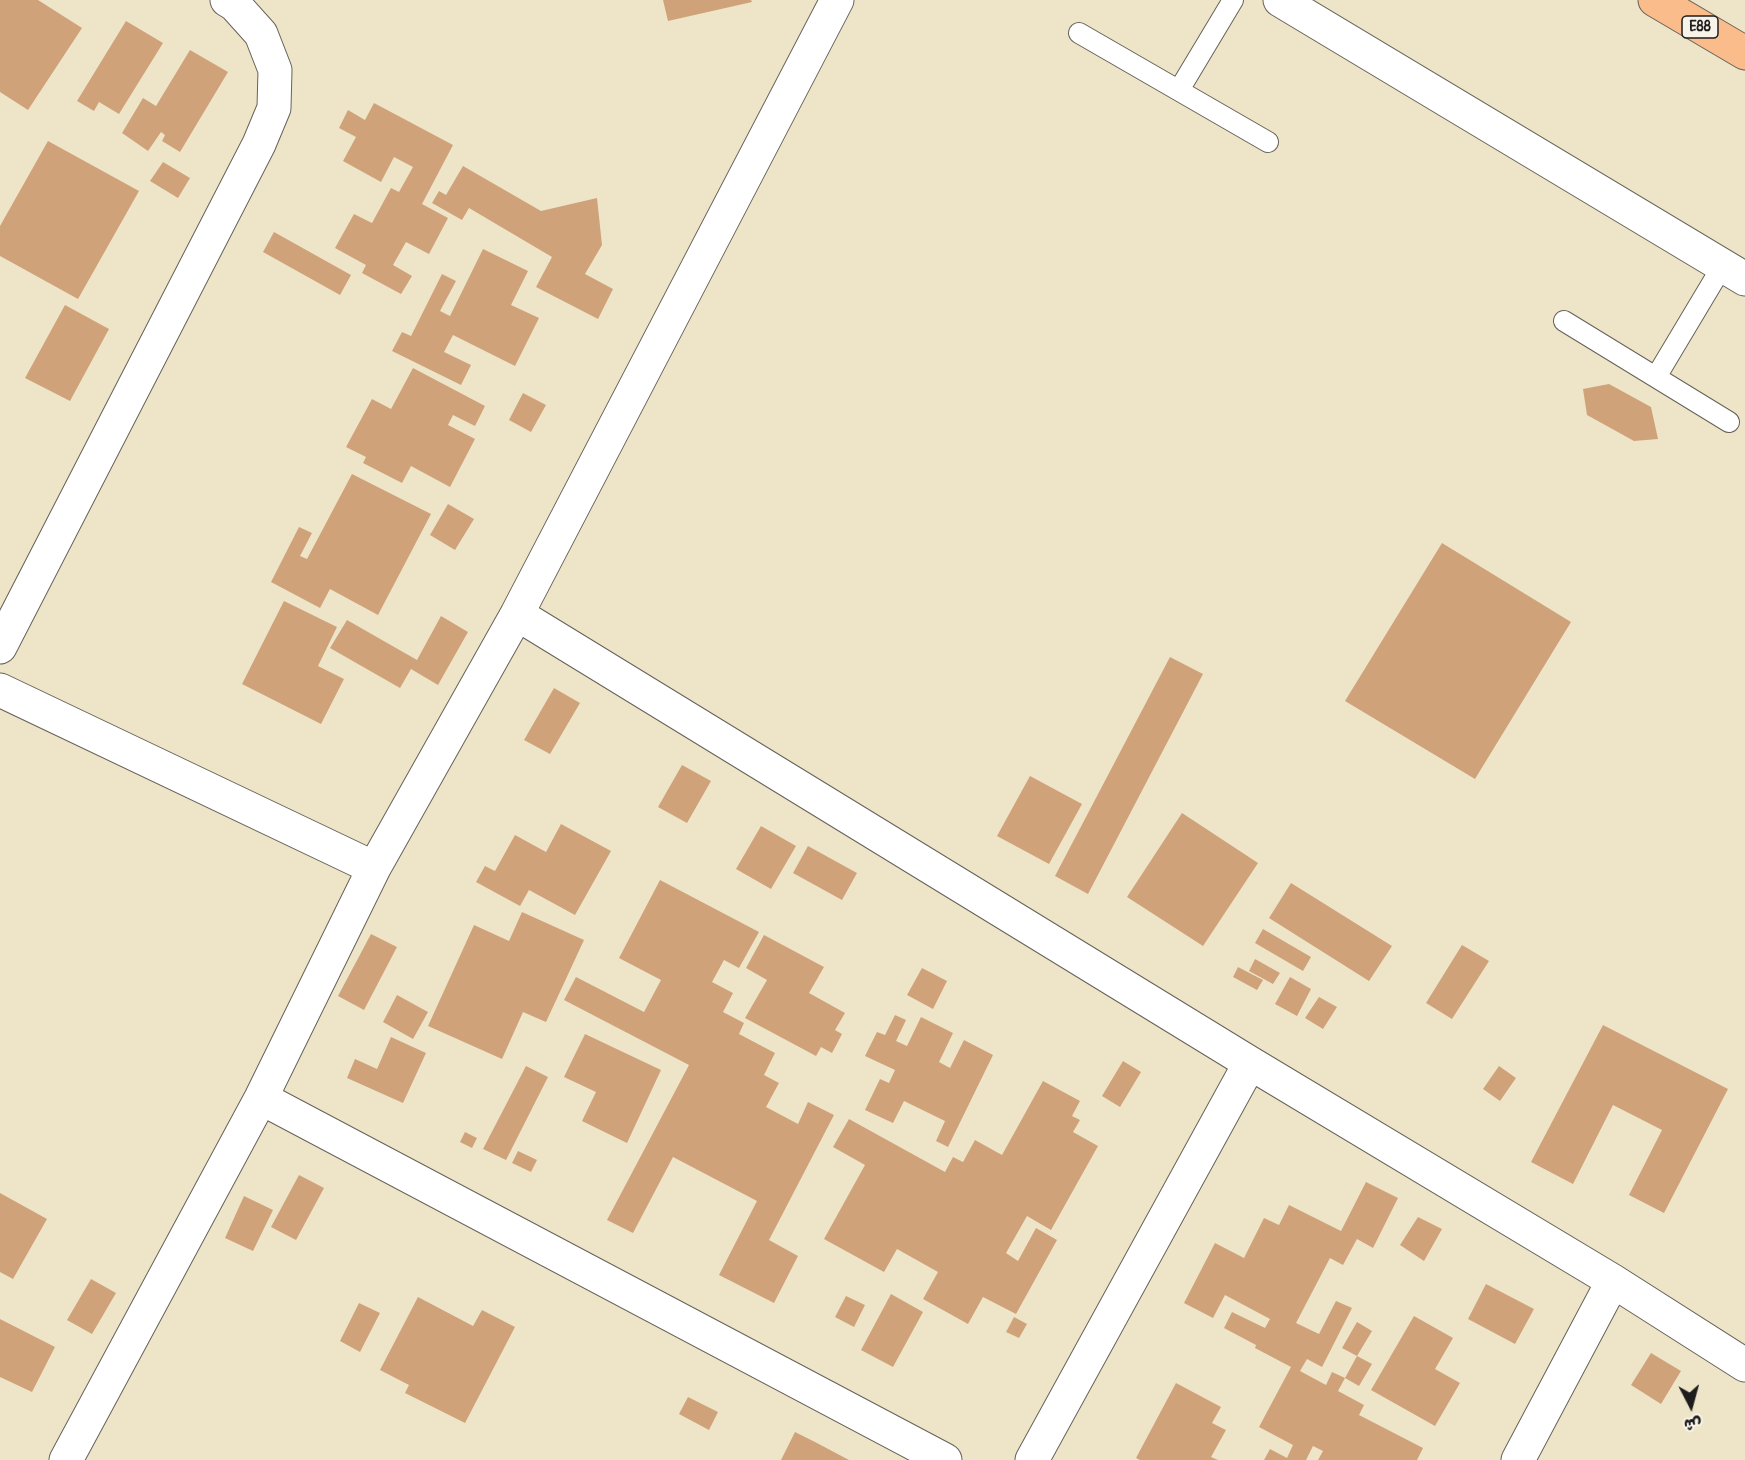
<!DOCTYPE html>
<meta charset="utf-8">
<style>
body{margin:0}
#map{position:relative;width:1745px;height:1460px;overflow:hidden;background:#eee5c9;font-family:Pangolin,"Playpen Sans Arabic",sans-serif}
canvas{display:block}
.north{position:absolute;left:1661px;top:1376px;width:60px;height:60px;-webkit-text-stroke:4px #f7f3e8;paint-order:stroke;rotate:174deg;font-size:16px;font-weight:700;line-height:24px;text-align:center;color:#1c1c1c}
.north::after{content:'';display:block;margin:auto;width:21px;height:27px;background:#1c1c1c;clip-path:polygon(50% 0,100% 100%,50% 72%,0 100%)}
</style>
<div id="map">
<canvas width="1745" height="1460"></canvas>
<div class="north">ش</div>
</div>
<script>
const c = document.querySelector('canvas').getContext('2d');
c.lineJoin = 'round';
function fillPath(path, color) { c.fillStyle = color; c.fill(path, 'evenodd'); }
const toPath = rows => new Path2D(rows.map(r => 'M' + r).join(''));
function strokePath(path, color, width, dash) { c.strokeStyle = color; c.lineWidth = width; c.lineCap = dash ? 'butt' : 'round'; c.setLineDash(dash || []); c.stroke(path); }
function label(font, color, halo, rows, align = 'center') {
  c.font = font + ' Pangolin,sans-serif'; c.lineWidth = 4.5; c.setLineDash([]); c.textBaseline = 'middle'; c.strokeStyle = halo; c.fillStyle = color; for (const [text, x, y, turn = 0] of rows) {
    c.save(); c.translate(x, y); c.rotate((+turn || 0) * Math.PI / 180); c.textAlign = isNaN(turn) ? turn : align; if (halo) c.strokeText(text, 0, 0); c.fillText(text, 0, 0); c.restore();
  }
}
fillPath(toPath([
 [0,0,38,0,82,28,28,110,0,92],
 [663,0,751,0,752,2,668,21],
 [126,21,163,43,119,114,99,102,94,111,77,101],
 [190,50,228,72,180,152,162,141,165,135,161,132,148,151,122,133,143,98,156,106],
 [374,103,453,145,422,204,448,218,429,254,406,242,393,265,412,276,401,294,362,273,366,265,335,248,354,214,372,223,391,188,399,192,413,167,394,157,381,182,343,161,356,137,339,128,348,110,365,120],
 [48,141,139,191,78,299,0,256,0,226],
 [163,162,190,178,178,198,150,181],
 [463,166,541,211,597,198,602,245,585,274,613,289,598,319,536,287,552,257,469,208,462,220,432,203,439,191,446,195],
 [274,232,351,275,340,295,263,252],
 [483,249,528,271,511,305,539,318,515,366,453,335,444,352,471,365,461,385,392,351,402,332,411,336,442,274,456,281,440,311,450,316],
 [65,305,109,329,70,401,25,378],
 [413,368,485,406,475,426,453,415,448,425,475,439,450,487,411,466,402,483,363,463,366,457,346,447,372,399,391,409],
 [1609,384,1651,407,1658,439,1634,441,1587,415,1583,389],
 [523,393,546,405,531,432,509,420],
 [352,474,431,514,378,615,330,589,320,608,271,582,299,527,312,533,300,556,307,559],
 [448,504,474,519,455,550,430,535],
 [1442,543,1571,622,1475,779,1345,701],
 [284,601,337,627,318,666,344,679,321,724,242,684],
 [441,616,468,632,438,685,411,669,400,688,330,648,347,620,417,660],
 [1170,657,1203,674,1088,894,1055,876],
 [554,688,580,703,550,754,524,740],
 [682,765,711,781,687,823,658,807],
 [1030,776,1082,804,1049,864,997,836],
 [1182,813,1258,863,1203,946,1127,897],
 [561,824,611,851,575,915,529,890,520,906,476,882,485,866,495,871,515,835,546,852],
 [761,826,796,846,771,889,736,869],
 [808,846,857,873,842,900,793,873],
 [660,880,759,932,739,968,724,960,712,982,733,993,723,1012,744,1023,739,1034,775,1053,764,1075,779,1083,766,1107,798,1124,808,1102,834,1115,769,1240,798,1256,774,1303,719,1275,757,1201,673,1157,633,1233,607,1220,689,1065,564,1000,576,977,644,1012,661,980,619,958],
 [1291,883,1392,946,1369,981,1269,918],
 [522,912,584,940,546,1022,523,1012,502,1059,428,1026,474,925,509,941],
 [1263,929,1311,957,1303,971,1255,943],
 [371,934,397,947,364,1010,338,996],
 [764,935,824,967,809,993,845,1013,835,1030,842,1034,832,1053,821,1047,816,1056,745,1018,767,980,746,968],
 [1462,945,1489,961,1452,1019,1426,1003],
 [1255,959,1280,973,1273,984,1249,971],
 [1238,967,1263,980,1257,990,1233,977],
 [922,968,947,981,933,1009,907,995],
 [1290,977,1311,989,1297,1016,1275,1004],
 [397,995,428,1012,413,1039,383,1022],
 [1319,997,1337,1007,1323,1029,1305,1018],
 [895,1015,906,1020,896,1041,907,1046,921,1017,953,1033,939,1062,950,1068,964,1040,993,1055,948,1147,936,1141,945,1121,904,1101,893,1123,865,1110,880,1079,889,1083,895,1070,865,1056,877,1032,885,1035],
 [1603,1025,1728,1089,1664,1213,1629,1195,1662,1130,1613,1105,1573,1184,1531,1162],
 [585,1034,661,1070,627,1143,582,1121,596,1092,564,1077],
 [391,1037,426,1053,403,1103,347,1078,355,1059,377,1069],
 [1123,1061,1141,1072,1120,1107,1102,1096],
 [526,1066,548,1077,506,1160,483,1149],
 [1499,1066,1516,1078,1500,1101,1483,1089],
 [1043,1081,1080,1101,1072,1116,1080,1120,1073,1132,1098,1146,1051,1230,1027,1216,1006,1253,1018,1261,1036,1228,1057,1240,1016,1314,983,1297,968,1324,923,1299,938,1272,897,1249,884,1272,824,1239,865,1165,833,1147,849,1119,945,1172,953,1157,963,1162,975,1140,1002,1155],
 [465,1132,477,1138,472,1148,460,1142],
 [518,1151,537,1160,531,1172,512,1163],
 [299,1175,324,1188,296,1240,271,1227],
 [1366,1182,1398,1198,1373,1248,1357,1239,1343,1265,1330,1258,1296,1323,1319,1334,1336,1301,1352,1308,1322,1367,1307,1359,1300,1371,1326,1385,1332,1372,1345,1378,1338,1391,1364,1405,1359,1415,1423,1448,1417,1460,1318,1460,1323,1451,1313,1446,1306,1460,1264,1460,1270,1449,1287,1458,1293,1445,1259,1427,1291,1367,1255,1348,1256,1345,1224,1328,1232,1312,1265,1328,1270,1319,1225,1295,1213,1318,1184,1303,1215,1243,1244,1258,1264,1218,1279,1225,1289,1205,1341,1231],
 [0,1193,47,1219,13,1279,0,1272],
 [244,1196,273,1210,253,1251,225,1238],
 [1418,1217,1442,1229,1424,1261,1400,1245],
 [91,1279,116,1293,92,1334,67,1320],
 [1486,1284,1534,1309,1515,1344,1468,1319],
 [891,1294,923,1312,893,1367,861,1350],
 [846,1296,865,1305,854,1327,835,1317],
 [418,1297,473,1326,482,1310,515,1327,465,1423,405,1393,409,1385,380,1370],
 [359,1303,380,1313,360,1352,340,1341],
 [1414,1316,1453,1338,1435,1369,1460,1383,1435,1426,1371,1390],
 [1014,1317,1027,1324,1019,1338,1006,1332],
 [0,1319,55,1347,32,1392,0,1377],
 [1357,1322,1372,1331,1357,1356,1342,1348],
 [1651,1353,1681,1371,1661,1404,1631,1385],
 [1357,1356,1372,1364,1359,1386,1345,1378],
 [1176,1383,1221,1407,1212,1423,1226,1430,1211,1457,1218,1460,1140,1460,1136,1458],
 [688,1397,718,1412,709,1430,679,1414],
 [795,1432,815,1442,849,1460,781,1460]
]), '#cfa27a');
const service = toPath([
 [1079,33,1268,142],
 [1179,90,1233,0],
 [1564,321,1729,422],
 [1656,377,1723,265]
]);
const minor = toPath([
 [1280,0,1745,279],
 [517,614,1250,1063,1613,1281,1745,1365],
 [0,647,259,144,274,108,275,70,261,34,235,5,227,0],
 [0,690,374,868],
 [261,1098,945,1460],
 [66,1460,261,1098,374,868,517,614,837,0],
 [1032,1460,1250,1063],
 [1518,1460,1613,1281]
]);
const motorway = toPath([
 [1655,0,1745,53]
]);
strokePath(service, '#666259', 22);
strokePath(minor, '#666259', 35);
strokePath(motorway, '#666259', 35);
strokePath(service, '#fff', 20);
strokePath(minor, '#fff', 33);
strokePath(motorway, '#fabc8b', 33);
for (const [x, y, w] of [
 [1700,27,36]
]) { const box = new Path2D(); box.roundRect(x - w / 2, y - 11, w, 22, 4.5); c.fillStyle = '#f7f3e8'; c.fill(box); strokePath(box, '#1c1c1c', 1.5); }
label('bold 14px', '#1c1c1c', null, [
 ["E88",1700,27]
]);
</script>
